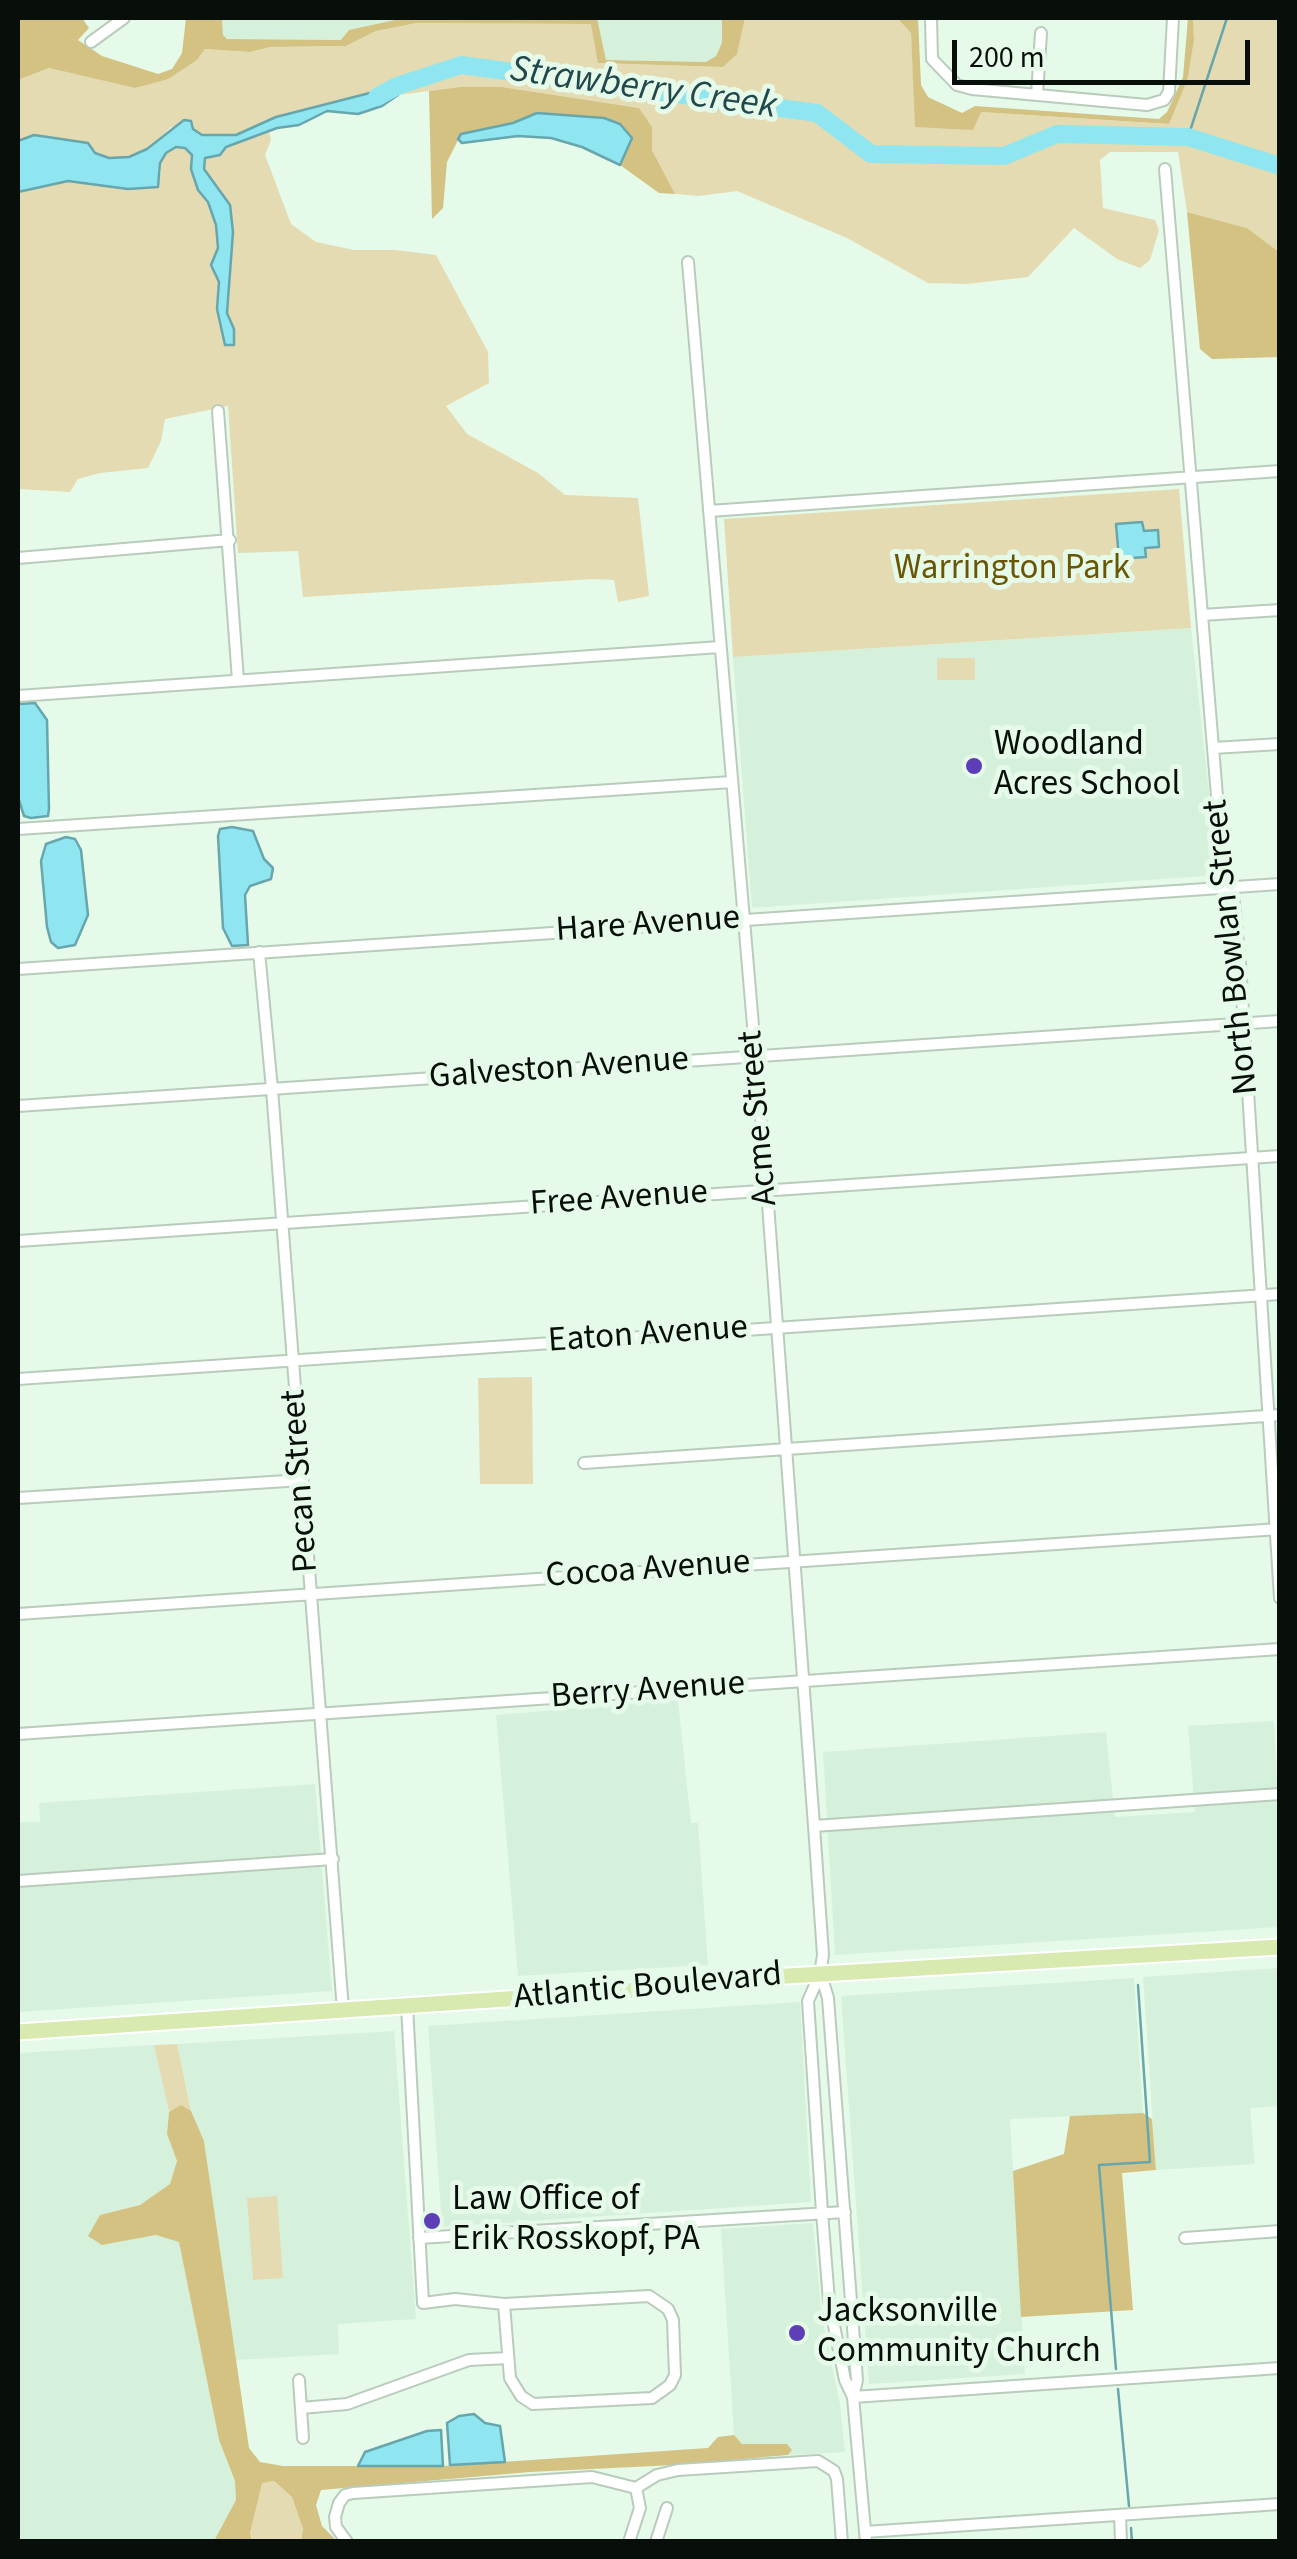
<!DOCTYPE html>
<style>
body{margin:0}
#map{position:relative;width:1297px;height:2559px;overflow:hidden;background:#e5fae9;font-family:"Source Sans 3",sans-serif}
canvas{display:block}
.frame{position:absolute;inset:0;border:20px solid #080f0a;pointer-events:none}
.scale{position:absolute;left:952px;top:40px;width:298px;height:45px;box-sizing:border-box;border:5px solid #080f0a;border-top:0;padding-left:12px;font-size:30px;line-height:35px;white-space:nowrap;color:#080f0a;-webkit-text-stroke:8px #e5fae9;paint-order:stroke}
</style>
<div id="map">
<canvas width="1297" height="2559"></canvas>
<div class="frame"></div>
<div class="scale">200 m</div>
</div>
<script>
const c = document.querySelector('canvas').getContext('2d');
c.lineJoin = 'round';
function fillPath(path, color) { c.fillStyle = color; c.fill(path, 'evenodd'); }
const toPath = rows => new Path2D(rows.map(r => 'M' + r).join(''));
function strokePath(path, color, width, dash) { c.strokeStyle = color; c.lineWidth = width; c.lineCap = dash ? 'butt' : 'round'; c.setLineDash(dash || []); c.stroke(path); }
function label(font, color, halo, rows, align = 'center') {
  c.font = font + ' "Source Sans 3",sans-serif'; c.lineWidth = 10; c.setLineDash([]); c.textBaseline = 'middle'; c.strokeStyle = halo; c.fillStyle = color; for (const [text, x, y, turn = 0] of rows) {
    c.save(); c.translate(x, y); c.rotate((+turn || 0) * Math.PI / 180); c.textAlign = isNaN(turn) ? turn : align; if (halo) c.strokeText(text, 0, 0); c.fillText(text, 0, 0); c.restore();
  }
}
fillPath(toPath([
 [222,18,404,18,350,30,342,40,227,39,223,35],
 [597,18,722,18,722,43,716,56,706,62,606,60],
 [1191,628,1218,875,752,908,733,657],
 [678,1700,691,1823,698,1823,708,1965,518,1976,496,1715],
 [1274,1721,1279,1816,1279,1927,835,1955,823,1752,1106,1732,1115,1817,1195,1812,1188,1726],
 [315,1784,332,1991,18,2012,18,1822,40,1822,39,1803],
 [1279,1968,1279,2106,1250,2108,1255,2164,1156,2170,1143,1977],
 [1134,1978,1143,2113,1010,2119,1025,2374,869,2384,841,1996],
 [800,2002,811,2202,442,2227,428,2026],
 [394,2031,416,2319,338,2324,339,2354,236,2360,204,2141,191,2111,177,2044],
 [154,2045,169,2112,167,2134,177,2161,170,2184,140,2205,100,2215,102,2245,156,2235,179,2241,219,2440,235,2481,236,2500,214,2541,18,2542,18,2053],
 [813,2223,822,2318,840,2404,845,2452,788,2455,792,2450,787,2444,742,2444,734,2435,721,2229]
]), '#d6f1db');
fillPath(toPath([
 [745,18,897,18,911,33,916,127,981,112,1168,124,1188,78,1194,40,1193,18,1279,18,1279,252,1247,228,1187,212,1178,152,1110,152,1100,160,1103,208,1155,220,1159,230,1150,260,1140,268,1117,259,1074,228,1028,277,967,284,928,283,847,238,737,191,699,196,675,194,652,150,652,127,638,108,502,87,460,87,398,95,397,86,276,117,236,135,202,135,193,129,171,127,147,149,129,157,109,158,95,153,88,143,59,139,34,135,18,141,18,80,49,68,136,88,197,60,205,49,250,52,270,47,346,46,376,31,417,23,592,24,599,63,723,67,737,53],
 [269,132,271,140,265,155,291,224,316,242,354,250,395,250,436,255,488,352,489,383,446,406,467,434,538,473,565,495,638,498,649,596,618,602,614,580,593,579,303,597,298,551,238,553,228,406,165,419,161,441,148,468,100,473,78,479,70,492,18,489,18,192,68,181,128,189,161,174,160,163,166,153,176,147,185,148,192,155,191,169,198,190,208,202,216,225,218,248,211,265,219,282,217,309,234,345,234,329,227,313,233,232,230,205,204,169,205,158,220,155,226,147],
 [1179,489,1191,628,733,657,724,519],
 [937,658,975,658,975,680,937,680],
 [532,1377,533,1484,480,1484,478,1378],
 [177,2044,191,2111,181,2106,169,2112,154,2045],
 [277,2196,283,2278,253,2280,247,2198],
 [274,2481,292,2497,303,2529,301,2541,252,2541,250,2533,261,2483]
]), '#e5dbb2');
fillPath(toPath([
 [18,18,82,18,89,28,78,40,102,56,158,74,172,69,182,53,186,18,222,18,223,35,227,39,341,40,349,30,404,18,597,18,606,60,706,62,716,56,722,43,722,18,745,18,737,54,723,67,598,63,591,24,417,23,376,31,346,46,270,47,250,52,205,49,197,60,168,79,135,88,49,68,18,80],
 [897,18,918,18,921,85,928,97,962,113,975,106,1159,119,1167,112,1183,77,1188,18,1193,18,1194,40,1188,78,1169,124,981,112,973,130,915,127,911,33],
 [460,87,502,87,639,108,652,127,652,150,675,194,659,193,620,165,625,156,620,124,604,118,537,113,513,123,461,134,447,162,443,208,432,219,429,91],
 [1187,212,1247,228,1279,252,1279,357,1212,359,1200,349],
 [181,2105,191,2111,204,2141,249,2448,260,2462,283,2466,443,2466,708,2448,718,2437,734,2435,742,2444,787,2444,792,2450,788,2455,674,2465,530,2472,321,2490,316,2505,322,2526,337,2541,301,2541,303,2529,292,2497,274,2481,262,2483,250,2533,252,2541,214,2541,236,2500,235,2481,219,2440,179,2242,156,2235,102,2245,88,2236,100,2215,140,2205,170,2184,177,2161,167,2134,169,2112],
 [1143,2113,1152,2119,1156,2170,1122,2173,1133,2310,1021,2317,1013,2171,1064,2154,1070,2116]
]), '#d3c282');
const water = toPath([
 [397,86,398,95,382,106,358,114,327,111,299,125,277,128,226,147,220,155,205,158,204,169,230,205,233,232,227,313,234,329,234,345,225,345,217,309,219,282,211,265,218,248,216,225,208,202,198,190,191,169,192,155,185,148,176,147,166,153,160,163,158,187,128,189,68,181,18,192,18,141,34,135,88,143,95,153,109,158,129,157,147,149,184,120,191,121,193,129,202,135,236,135,276,117,397,86],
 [537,113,604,118,620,124,632,138,620,165,582,147,551,138,518,136,462,143,458,139,461,134,513,123,537,113],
 [1142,522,1144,531,1158,530,1159,547,1145,548,1146,557,1119,559,1116,524,1142,522],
 [35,703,47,720,49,809,48,816,31,818,24,816,18,797,18,704,35,703],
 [232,827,253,831,264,859,273,868,271,879,250,886,245,895,248,945,232,946,223,928,218,836,220,829,232,827],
 [66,837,75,839,81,850,88,915,75,945,58,948,51,942,47,927,41,861,46,844,66,837],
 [474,2414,485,2423,500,2426,505,2462,450,2465,447,2423,459,2416,474,2414],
 [441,2430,443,2466,358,2466,365,2452,427,2431,441,2430]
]);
fillPath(water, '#8fe6f1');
strokePath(water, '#66a6ac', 2.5);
strokePath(toPath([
 [1188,137,1227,18],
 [1116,2369,1099,2165,1150,2162,1138,1985],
 [1118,2389,1129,2506],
 [1131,2528,1132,2542]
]), '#66a6ac', 2.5);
strokePath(toPath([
 [377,97,397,86,461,65,817,113,871,154,1004,156,1057,134,1188,137,1280,166]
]), '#8fe6f1', 18);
const minor = toPath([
 [931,18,932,59,957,85,972,89,1147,105,1164,100,1169,92,1173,18],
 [91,42,124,18],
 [1037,95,1041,33],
 [1165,169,1218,808,1225,867,1234,903,1240,964,1280,1598],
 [688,262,767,1190,814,1826,823,1955,820,1974,808,2001,822,2212,829,2301,845,2380,853,2397],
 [218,411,238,680],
 [709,511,1280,471],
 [18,558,230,540],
 [1202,615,1280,610],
 [18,696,720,647],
 [1213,748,1280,744],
 [18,829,732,782],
 [259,952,272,1089,343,2010],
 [18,969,1280,884],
 [18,1106,1280,1021],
 [18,1241,1280,1156],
 [18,1379,1280,1294],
 [584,1463,1280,1415],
 [18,1498,303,1480],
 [18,1614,1279,1529],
 [18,1734,1280,1649],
 [814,1826,1280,1794],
 [18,1881,333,1859],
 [821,1975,828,1998,857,2380,853,2397,866,2542],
 [407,2006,423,2303,455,2299,504,2304,649,2296,668,2309,673,2320,675,2375,670,2385,652,2398,533,2404,521,2396,510,2378,504,2304],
 [419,2238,845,2212],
 [1185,2238,1280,2231],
 [299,2380,303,2438],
 [853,2397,1280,2368],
 [301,2408,347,2404,469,2360,508,2358],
 [1120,2515,1121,2542],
 [865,2532,1280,2504],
 [347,2542,336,2527,335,2517,339,2503,345,2495,353,2493,592,2477,636,2488,657,2475,678,2470,818,2461,834,2471,837,2479,842,2542],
 [629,2542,640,2508,636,2488],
 [656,2542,667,2508]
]);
const primary = toPath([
 [18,2032,669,1988,719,1980,1280,1947]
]);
strokePath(minor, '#b9ccbc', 14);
strokePath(primary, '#fff', 19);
strokePath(minor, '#fff', 10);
strokePath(primary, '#d9eab0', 15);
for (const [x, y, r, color] of [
 [974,766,10,"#5e3eb7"],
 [432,2221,10,"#5e3eb7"],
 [797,2333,10,"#5e3eb7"]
]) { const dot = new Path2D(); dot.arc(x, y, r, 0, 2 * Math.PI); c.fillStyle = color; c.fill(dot); strokePath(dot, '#e5fae9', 4); }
label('35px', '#685606', '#e5fae9', [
 ["Warrington Park",1012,570]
]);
label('35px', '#080f0a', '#e5fae9', [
 ["Woodland",994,746],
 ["Acres School",994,786],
 ["Law Office of",452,2201],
 ["Erik Rosskopf, PA",452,2241],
 ["Jacksonville",817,2313],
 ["Community Church",817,2353]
], 'left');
label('35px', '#080f0a', '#e5fae9', [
 ["Hare Avenue",648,926,-4],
 ["North Bowlan Street",1233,947,-96],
 ["Galveston Avenue",559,1070,-4],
 ["Acme Street",760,1118,-95],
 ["Free Avenue",619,1200,-4],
 ["Eaton Avenue",648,1336,-4],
 ["Pecan Street",302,1481,-94],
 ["Cocoa Avenue",648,1571,-4],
 ["Berry Avenue",648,1692,-4],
 ["Atlantic Boulevard",648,1988,-5]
]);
label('italic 38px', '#20484d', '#e5fae9', [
 ["Strawberry Creek",643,90,8]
]);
</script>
